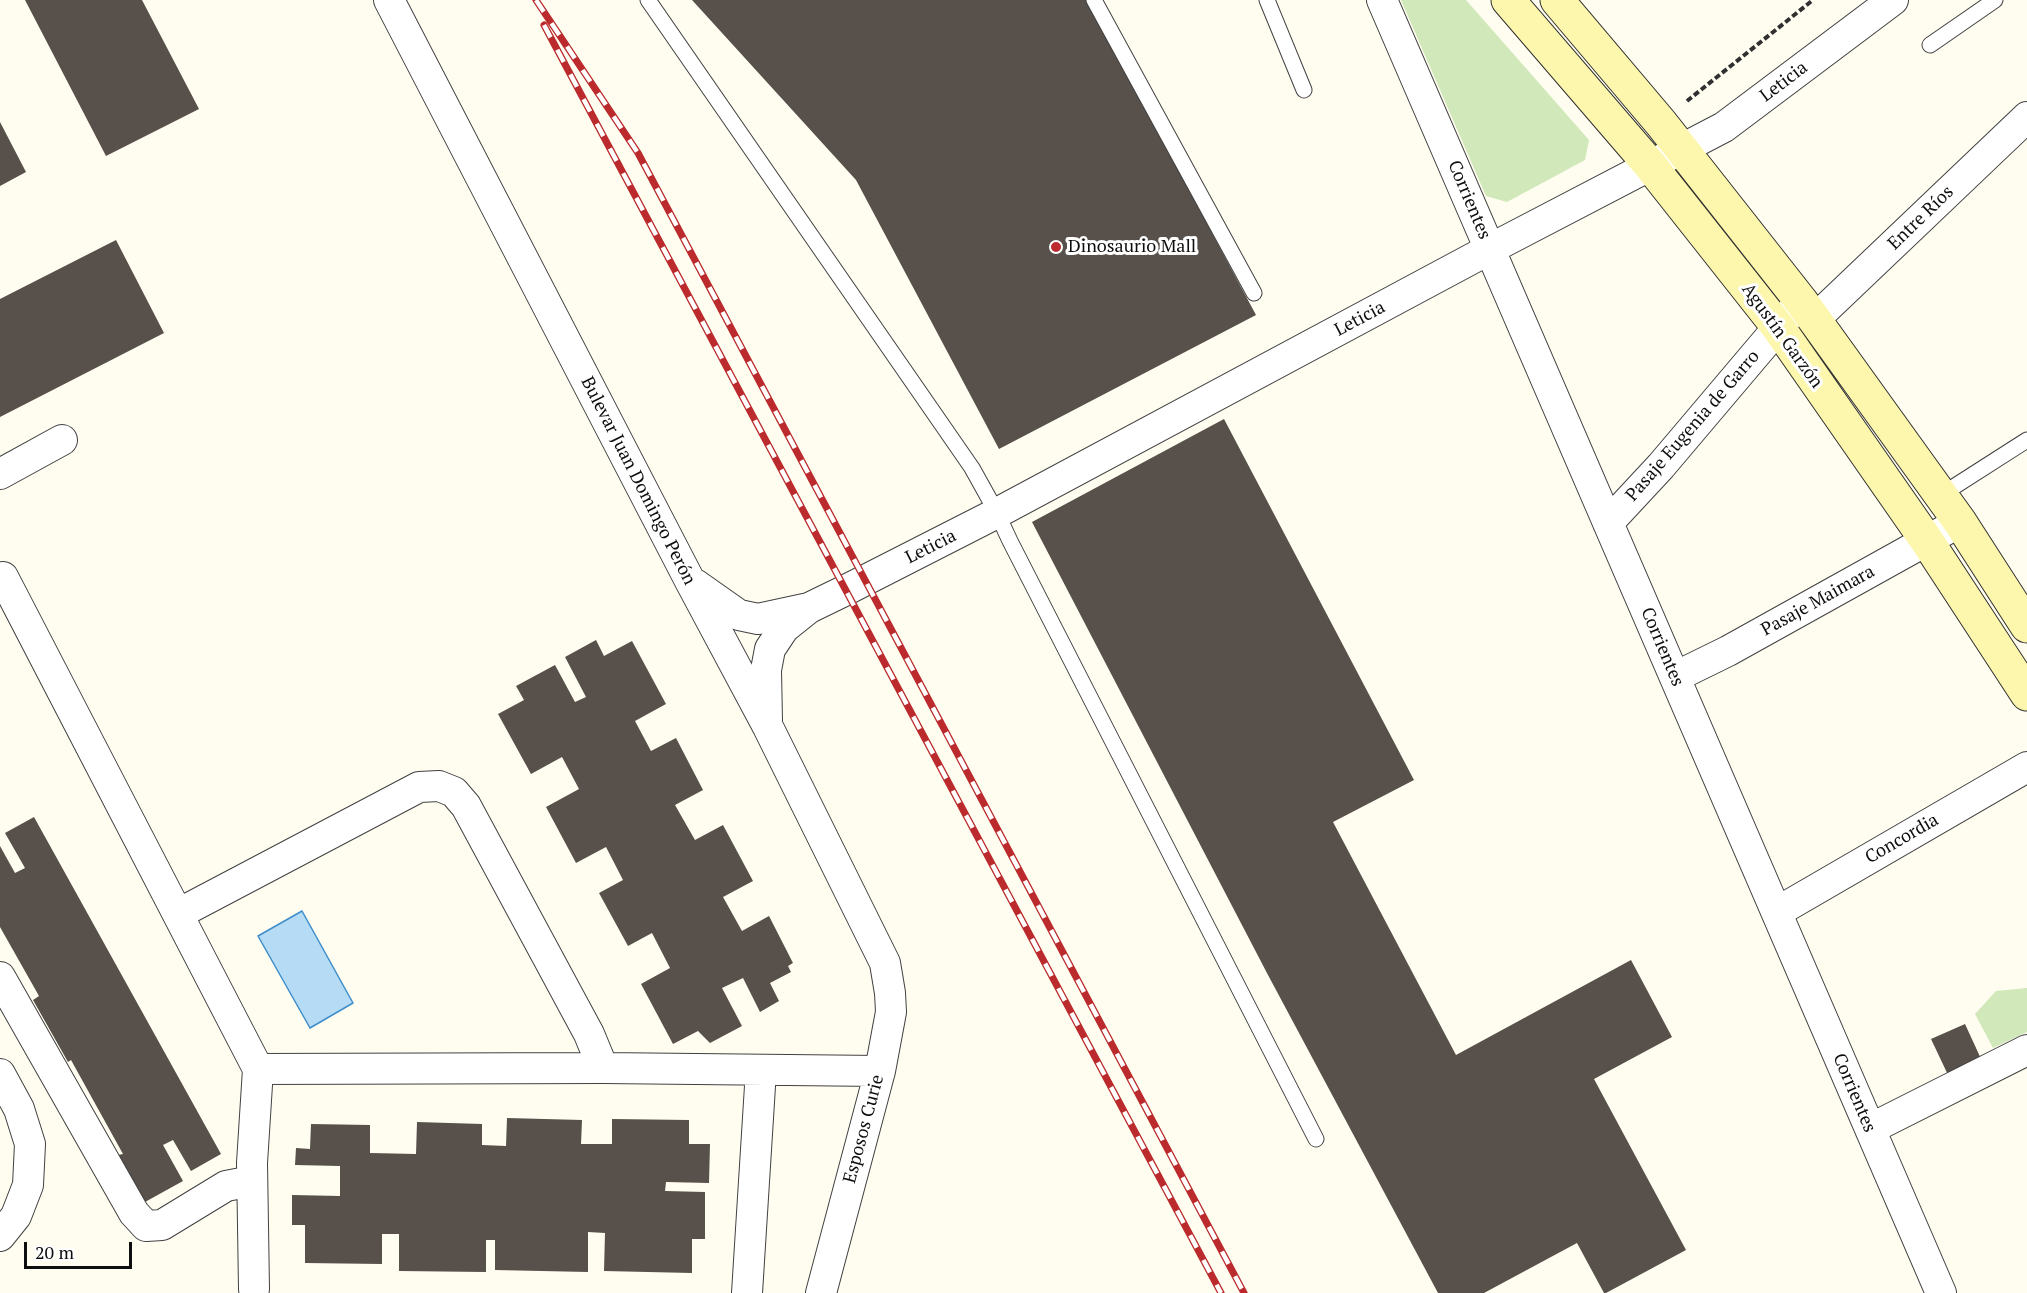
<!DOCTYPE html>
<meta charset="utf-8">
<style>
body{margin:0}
#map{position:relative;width:2027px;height:1293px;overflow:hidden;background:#fffcf0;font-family:"PT Serif",serif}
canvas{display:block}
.scale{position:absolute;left:24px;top:1242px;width:108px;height:27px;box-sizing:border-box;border:3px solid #0e0e0e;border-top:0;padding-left:8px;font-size:18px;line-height:21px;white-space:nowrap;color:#0e0e0e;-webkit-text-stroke:4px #fff;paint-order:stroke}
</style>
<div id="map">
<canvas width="2027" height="1293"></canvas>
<div class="scale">20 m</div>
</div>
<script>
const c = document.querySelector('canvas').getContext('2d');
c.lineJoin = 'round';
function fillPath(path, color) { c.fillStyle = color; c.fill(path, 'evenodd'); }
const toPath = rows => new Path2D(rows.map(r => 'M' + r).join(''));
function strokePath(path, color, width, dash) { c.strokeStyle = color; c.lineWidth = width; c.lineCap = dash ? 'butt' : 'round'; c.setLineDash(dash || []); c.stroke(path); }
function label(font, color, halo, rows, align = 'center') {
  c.font = font + ' "PT Serif",serif'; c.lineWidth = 6; c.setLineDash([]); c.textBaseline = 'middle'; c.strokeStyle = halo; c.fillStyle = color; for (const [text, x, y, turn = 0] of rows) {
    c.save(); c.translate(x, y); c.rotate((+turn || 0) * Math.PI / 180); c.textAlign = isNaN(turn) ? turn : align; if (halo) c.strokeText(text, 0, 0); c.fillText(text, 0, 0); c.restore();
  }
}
fillPath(toPath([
 [1401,0,1466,0,1589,140,1585,160,1507,202,1486,196],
 [2027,988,2027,1032,1993,1048,1975,1014,1996,991]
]), '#d1e8ba');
const water = toPath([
 [302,911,353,1003,310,1028,258,936,302,911]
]);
fillPath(water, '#b6dbf5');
strokePath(water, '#3f8eca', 1.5);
fillPath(toPath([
 [25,0,142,0,199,109,106,156],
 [692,0,1087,0,1256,315,999,449,856,180],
 [0,122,26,172,0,186],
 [116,240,164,333,0,417,0,299],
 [1224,419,1414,780,1333,822,1456,1055,1631,960,1672,1037,1594,1079,1686,1250,1606,1293,1604,1293,1577,1243,1484,1293,1438,1293,1268,975,1032,522],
 [596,640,604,656,632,641,666,704,635,721,651,751,676,738,703,790,675,805,695,840,723,825,753,881,723,897,742,931,769,916,793,963,788,966,791,972,770,983,779,1001,760,1012,743,978,722,988,742,1026,710,1043,698,1031,673,1044,641,984,670,968,652,933,628,946,599,893,623,880,606,847,576,863,546,807,579,789,562,757,531,774,498,714,524,700,516,686,555,665,575,702,586,697,565,657],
 [34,817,221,1154,191,1171,173,1140,163,1145,183,1181,145,1202,118,1155,123,1154,71,1060,68,1062,33,1000,39,996,0,927,0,846,15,873,25,868,5,833],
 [1965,1024,1982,1061,1949,1077,1931,1039],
 [507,1118,582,1120,581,1144,612,1144,612,1119,689,1120,689,1144,710,1144,709,1183,666,1182,665,1191,705,1192,705,1239,692,1239,692,1273,604,1271,605,1233,588,1232,588,1272,495,1270,495,1240,486,1240,486,1272,399,1271,399,1234,382,1234,382,1264,305,1263,305,1225,292,1225,292,1195,340,1196,340,1166,295,1165,296,1148,310,1149,311,1124,370,1125,370,1153,416,1154,417,1122,482,1124,482,1145,506,1146]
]), '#57504b');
const service = toPath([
 [648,0,972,468,997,513,1010,541,1316,1139],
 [1094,0,1254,293],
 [1267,0,1304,90],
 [1930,45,1995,0],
 [1941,495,2027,440]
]);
const minor = toPath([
 [389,0,690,581,768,727,885,963,890,993,891,1012,880,1071,821,1293],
 [1382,0,1941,1293],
 [1815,319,2027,117],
 [0,474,62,440],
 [1608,523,1661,466,1793,310],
 [3,577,258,1069,603,1068,880,1071],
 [695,584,739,615,758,619,809,608,846,590,997,513,1490,249,1724,127,1893,0],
 [1675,677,1728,651,1960,522],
 [767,721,766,670,770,649,784,628,809,608],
 [1777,912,2027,767],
 [178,914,419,787,439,786,454,792,466,806,589,1034,603,1068],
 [0,977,134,1213,146,1226,162,1225,226,1186,252,1181],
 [0,1074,19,1109,30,1144,28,1185,16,1216,0,1236],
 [1870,1129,2027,1050],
 [254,1289,252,1163,258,1069],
 [747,1293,761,1070]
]);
const secondary = toPath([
 [1508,0,1650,165,1778,327,1927,541,2027,694],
 [1557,0,1661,123,1801,301,1960,522,2027,626]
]);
strokePath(service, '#414141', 17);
strokePath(minor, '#414141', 32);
strokePath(secondary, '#303030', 35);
strokePath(toPath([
 [1687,101,1813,0]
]), '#303030', 4, [6, 3]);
strokePath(service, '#fff', 15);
strokePath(minor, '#fff', 30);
strokePath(secondary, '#fdf6ad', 33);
const rail = toPath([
 [536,0,638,153,1244,1293],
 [544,25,1221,1293]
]);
strokePath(rail, '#bb2a2c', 7);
strokePath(rail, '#fff', 4.5, [14]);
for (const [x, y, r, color] of [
 [1056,247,6,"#bb2a2c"]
]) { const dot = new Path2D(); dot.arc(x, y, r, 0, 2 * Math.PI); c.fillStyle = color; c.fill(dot); strokePath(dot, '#fff', 2); }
label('18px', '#0e0e0e', '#fff', [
 ["Leticia",1784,82,-37],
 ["Corrientes",1469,200,67],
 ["Entre Ríos",1921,218,-44],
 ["Leticia",1360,319,-28],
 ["Agustín Garzón",1782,336,54],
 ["Pasaje Eugenia de Garro",1693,426,-49],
 ["Bulevar Juan Domingo Perón",638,481,63],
 ["Leticia",931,547,-27],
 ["Pasaje Maimara",1818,601,-29],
 ["Corrientes",1662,647,67],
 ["Concordia",1902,839,-30],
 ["Corrientes",1854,1093,67],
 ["Esposos Curie",864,1129,-75]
]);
label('18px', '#0e0e0e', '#fff', [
 ["Dinosaurio Mall",1068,247]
], 'left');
</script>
